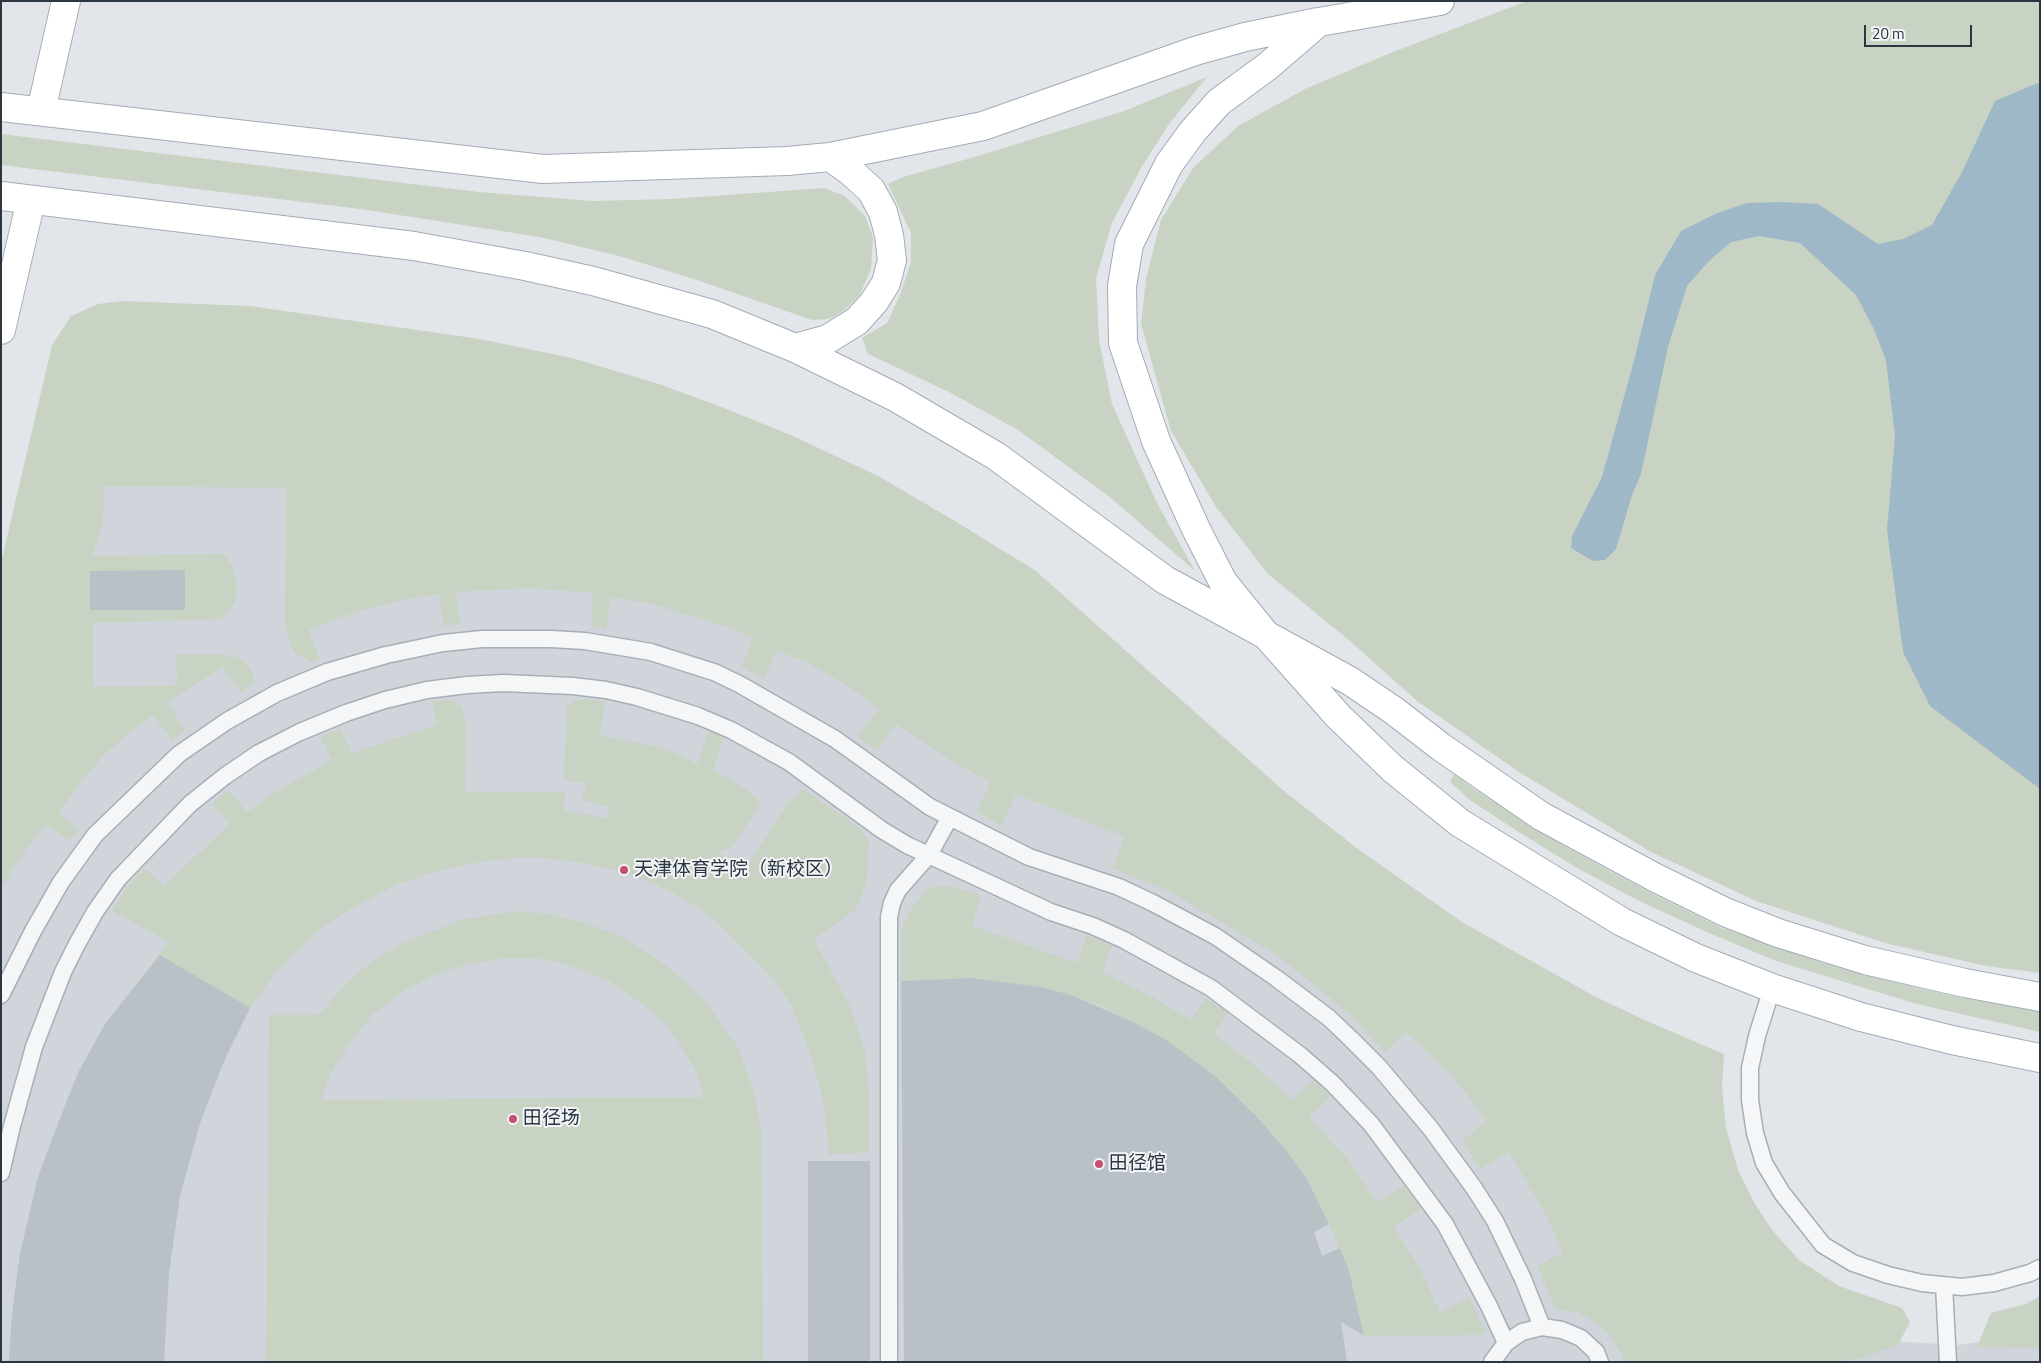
<!DOCTYPE html>
<meta charset="utf-8">
<style>
body{margin:0}
#map{position:relative;width:2041px;height:1363px;overflow:hidden;background:#e2e6ea;font-family:"Titillium Web",sans-serif}
canvas{display:block}
.frame{position:absolute;inset:0;border:2px solid #2b3641;pointer-events:none}
.scale{position:absolute;left:1864px;top:25px;width:108px;height:22px;box-sizing:border-box;border:2px solid #2b3641;border-top:0;padding-left:6px;font-size:15px;line-height:18px;white-space:nowrap;color:#2b3641;-webkit-text-stroke:4px #f2f5f7;paint-order:stroke}
</style>
<div id="map">
<canvas width="2041" height="1363"></canvas>
<div class="frame"></div>
<div class="scale">20 m</div>
</div>
<script>
const c = document.querySelector('canvas').getContext('2d');
c.lineJoin = 'round';
function fillPath(path, color) { c.fillStyle = color; c.fill(path, 'evenodd'); }
const toPath = rows => new Path2D(rows.map(r => 'M' + r).join(''));
function strokePath(path, color, width, dash) { c.strokeStyle = color; c.lineWidth = width; c.lineCap = dash ? 'butt' : 'round'; c.setLineDash(dash || []); c.stroke(path); }
function label(font, color, halo, rows, align = 'center') {
  c.font = font + ' "Titillium Web","Noto Sans SC",sans-serif'; c.lineWidth = 4; c.setLineDash([]); c.textBaseline = 'middle'; c.strokeStyle = halo; c.fillStyle = color; for (const [text, x, y, turn = 0] of rows) {
    c.save(); c.translate(x, y); c.rotate((+turn || 0) * Math.PI / 180); c.textAlign = isNaN(turn) ? turn : align; if (halo) c.strokeText(text, 0, 0); c.fillText(text, 0, 0); c.restore();
  }
}
fillPath(toPath([
 [71,421,557,485,1716,1203,1892,1341,1958,1345,1999,1339,2040,1327,2040,1362,1,1362,1,744]
]), '#d0d5db');
fillPath(toPath([
 [1527,1,2040,1,2040,973,1986,966,1885,943,1756,901,1651,852,1519,772,1417,701,1350,641,1268,574,1216,507,1171,431,1141,324,1146,279,1161,220,1193,168,1238,126,1305,89,1393,52],
 [1207,77,1169,124,1141,168,1112,223,1096,278,1099,340,1112,404,1156,501,1195,571,1111,498,1018,430,951,393,868,354,862,338,887,323,900,295,911,262,911,233,888,184,903,177,971,158,1124,111],
 [1,134,479,192,592,201,671,199,824,188,845,196,865,216,873,237,871,269,860,294,845,310,830,319,812,320,700,281,623,257,540,237,360,209,1,165],
 [122,301,250,306,480,339,572,358,659,384,724,408,793,436,878,476,955,521,1036,571,1284,791,1358,849,1462,922,1594,996,1649,1022,1724,1054,1722,1086,1726,1128,1738,1170,1755,1204,1773,1231,1799,1260,1839,1286,1902,1308,1910,1322,1898,1345,1862,1358,1840,1362,1624,1362,1623,1356,1611,1337,1597,1323,1577,1312,1556,1309,1537,1266,1563,1252,1541,1206,1509,1152,1481,1169,1462,1141,1486,1121,1472,1101,1450,1074,1406,1032,1386,1052,1345,1010,1277,955,1169,891,1112,868,1125,837,1016,794,1001,826,977,812,990,782,955,763,896,724,878,750,857,737,879,710,859,693,807,662,777,651,764,678,741,667,753,638,724,626,652,604,611,597,606,629,591,626,593,593,531,588,456,592,460,624,444,626,439,594,413,598,357,611,309,630,320,660,312,662,295,653,290,643,285,624,286,488,104,486,103,524,92,556,224,554,233,567,237,585,235,603,221,619,93,623,93,687,177,685,176,654,229,655,242,660,250,668,255,681,241,693,223,667,167,702,185,730,172,740,153,715,131,731,106,753,83,779,59,812,78,830,69,841,46,824,24,852,1,887,1,563,52,345,71,316,98,304],
 [584,699,605,701,600,735,652,746,675,753,697,764,709,731,724,737,713,770,744,788,761,802,738,839,729,849,717,851,744,871,788,803,803,789,861,829,869,842,867,880,862,895,856,909,814,940,848,1002,865,1051,869,1090,869,1152,829,1155,823,1098,810,1054,792,1006,773,979,744,949,716,921,688,901,655,884,615,870,576,862,531,857,485,861,437,871,399,884,352,908,319,930,276,972,250,1008,224,1061,200,1123,180,1196,169,1272,164,1362,9,1362,12,1314,20,1254,38,1177,57,1126,78,1073,105,1024,169,942,112,911,124,892,144,867,163,887,230,824,212,804,228,790,247,812,277,791,332,760,320,737,340,729,352,753,437,725,432,701,452,700,462,707,466,725,465,792,565,792,564,810,607,818,610,807,582,800,587,782,568,781,564,776,567,706,575,701],
 [1454,774,1474,789,1564,846,1651,893,1720,927,1823,963,1898,983,1962,998,2040,1011,2040,1032,1917,1004,1776,961,1709,933,1641,902,1577,868,1517,831,1470,800,1450,782],
 [944,885,981,895,972,926,1077,963,1087,935,1112,946,1102,972,1151,996,1191,1020,1205,998,1228,1013,1214,1034,1253,1064,1293,1100,1313,1080,1331,1096,1309,1117,1348,1159,1377,1202,1404,1186,1421,1209,1394,1227,1422,1273,1440,1312,1469,1297,1485,1330,1482,1335,1364,1336,1349,1271,1329,1224,1307,1179,1284,1148,1257,1117,1214,1075,1163,1038,1100,1006,1071,995,1040,987,971,978,901,981,901,930,911,909,926,889],
 [517,911,550,914,586,923,620,936,656,958,679,976,705,1001,736,1044,754,1091,762,1137,763,1362,266,1362,269,1015,319,1015,344,985,370,963,403,943,464,919],
 [505,958,541,959,568,965,607,980,641,1003,665,1023,682,1047,695,1070,704,1097,321,1100,333,1069,352,1040,372,1015,405,990,437,974,466,965],
 [2040,1296,2040,1348,1977,1347,1991,1313,2026,1304]
]), '#c9d3c4');
fillPath(toPath([
 [2040,82,2040,789,1930,706,1903,652,1887,530,1895,436,1886,360,1873,327,1856,295,1800,243,1759,236,1731,242,1709,261,1687,286,1668,347,1641,474,1632,495,1616,549,1605,560,1593,561,1571,548,1572,536,1602,477,1635,357,1655,275,1681,231,1715,214,1747,203,1781,202,1818,204,1878,244,1903,239,1932,225,1962,172,1995,101]
]), '#9fb8c7');
fillPath(toPath([
 [185,570,185,610,90,610,90,571],
 [160,955,250,1008,224,1061,200,1123,180,1196,169,1272,164,1362,9,1362,12,1314,20,1254,38,1177,57,1126,78,1073,105,1024],
 [971,978,1040,987,1071,995,1131,1021,1163,1038,1214,1075,1257,1117,1284,1148,1307,1179,1329,1224,1314,1232,1322,1256,1340,1248,1349,1271,1364,1336,1341,1322,1347,1362,904,1362,901,981],
 [808,1161,870,1161,870,1362,808,1362]
]), '#b9c0c6');
const lane = toPath([
 [1772,988,1757,1036,1750,1068,1750,1100,1755,1133,1764,1163,1782,1193,1823,1245,1853,1263,1888,1275,1922,1283,1962,1287,1994,1283,2030,1273,2040,1268],
 [1,995,33,931,61,882,95,835,179,754,227,721,277,693,327,672,386,655,443,643,482,639,551,639,585,641,651,652,714,672,739,684,835,739,930,807,1029,857,1119,887,1153,903,1215,936,1276,978,1329,1018,1351,1039,1379,1067,1431,1129,1474,1188,1495,1221,1523,1279,1542,1327],
 [1,1173,12,1126,34,1047,63,972,77,944,95,912,118,879,190,804,225,776,259,753,300,732,346,713,385,700,427,690,467,685,503,683,573,686,606,690,637,697,698,716,731,730,789,762,882,830,907,845,1051,912,1093,926,1124,940,1211,988,1300,1055,1332,1083,1371,1124,1445,1224,1489,1306,1506,1343],
 [1944,1285,1948,1362],
 [889,1362,889,917,892,903,898,890,929,855,950,817],
 [1492,1362,1506,1343,1522,1332,1542,1327,1562,1330,1581,1338,1596,1352,1600,1362]
]);
const secondary = toPath([
 [41,111,66,1],
 [1,330,31,200]
]);
const primary = toPath([
 [1440,1,1319,22,1268,66,1219,102,1193,131,1169,164,1129,244,1122,286,1123,343,1156,441,1196,529,1223,582,1266,635,1350,681,1393,710,1441,747,1541,816,1656,878,1725,912,1778,933,1865,960,1965,983,2040,997],
 [1,107,543,169,787,161,830,157,983,126,1195,51,1245,37,1318,22],
 [1,196,414,246,525,266,593,281,712,314,795,348,895,397,996,456,1165,580,1266,635,1338,716,1393,769,1460,823,1622,922,1696,958,1772,988,1861,1017,1952,1040,2040,1058],
 [795,348,828,339,857,321,874,302,886,283,892,260,889,235,883,212,871,190,850,171,830,157]
]);
strokePath(lane, '#a7aeb4', 19);
strokePath(secondary, '#a7aeb4', 30);
strokePath(primary, '#a2acb5', 30);
strokePath(lane, '#f4f6f8', 16);
strokePath(secondary, '#fff', 28);
strokePath(primary, '#fff', 28);
for (const [x, y, r, color] of [
 [624,870,5,"#c74f71"],
 [513,1119,5,"#c74f71"],
 [1099,1164,5,"#c74f71"]
]) { const dot = new Path2D(); dot.arc(x, y, r, 0, 2 * Math.PI); c.fillStyle = color; c.fill(dot); strokePath(dot, '#f2f5f7', 2); }
label('19px', '#2b3641', '#f2f5f7', [
 ["天津体育学院（新校区）",634,870],
 ["田径场",523,1119],
 ["田径馆",1109,1164]
], 'left');
</script>
